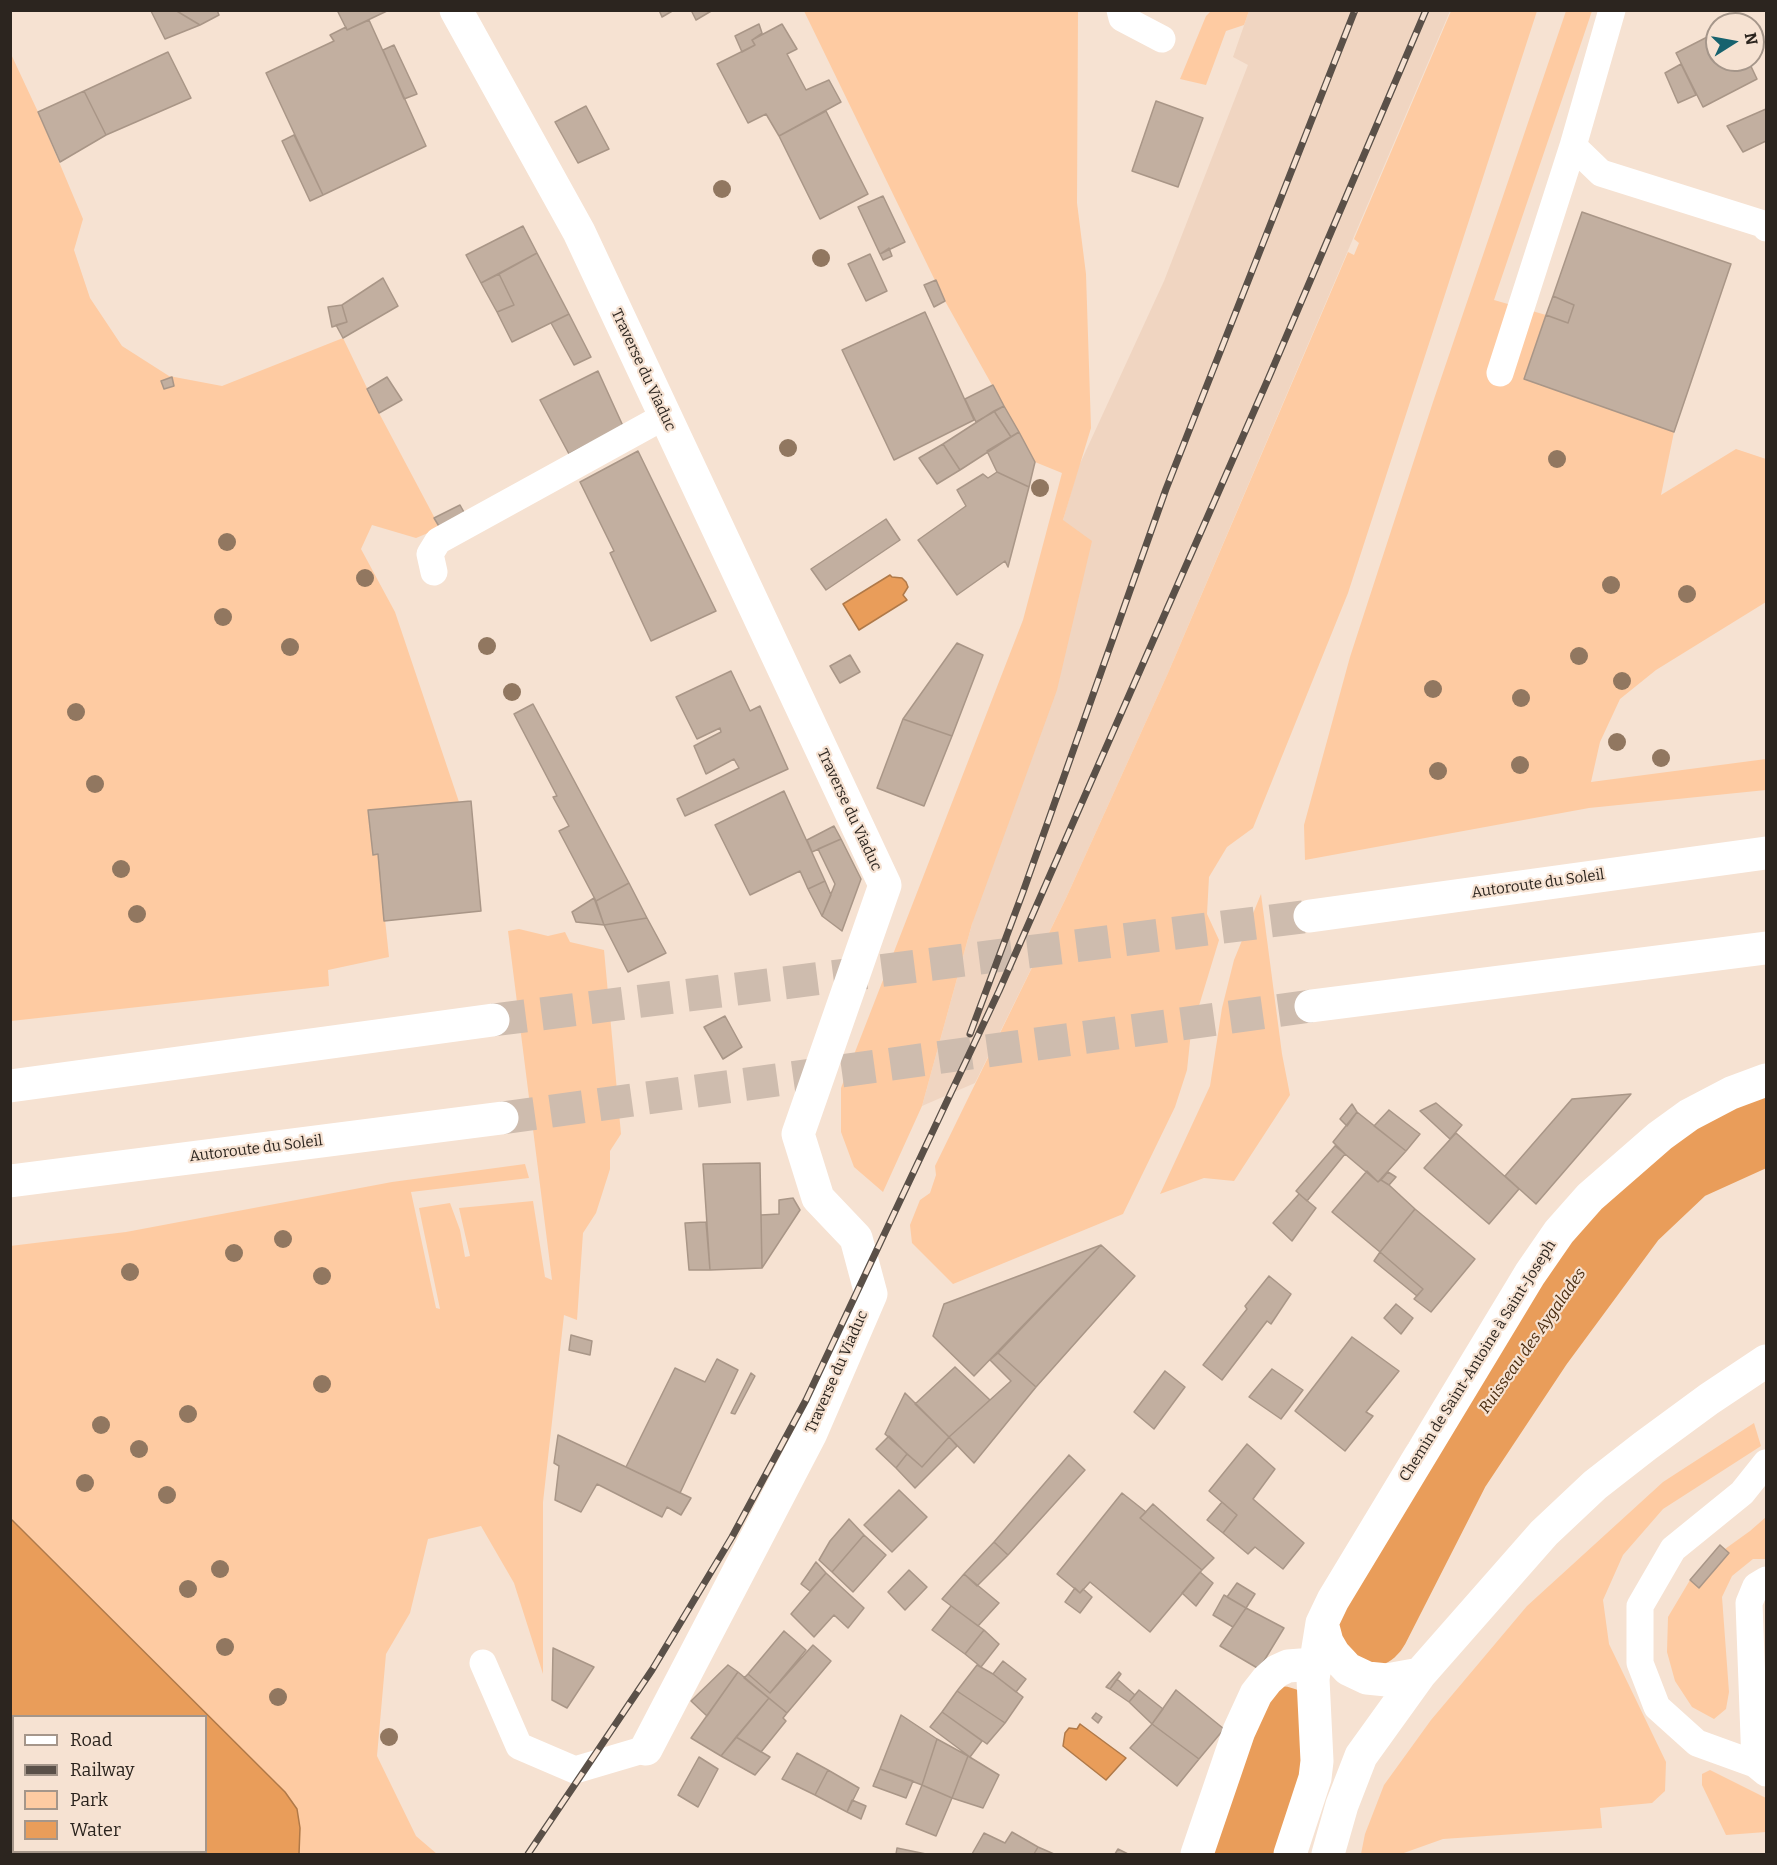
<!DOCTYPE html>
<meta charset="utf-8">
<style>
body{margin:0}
#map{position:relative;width:1777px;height:1865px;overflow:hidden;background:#f6e2d2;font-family:Bitter,serif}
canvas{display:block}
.frame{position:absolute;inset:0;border:12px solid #2c251f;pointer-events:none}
.legend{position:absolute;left:12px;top:1715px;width:195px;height:138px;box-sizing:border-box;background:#f6e2d2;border:2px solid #a5968a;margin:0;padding:8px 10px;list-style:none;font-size:18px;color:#2c251f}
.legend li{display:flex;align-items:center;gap:12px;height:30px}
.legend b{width:30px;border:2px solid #a5968a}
.north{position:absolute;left:1705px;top:12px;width:60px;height:60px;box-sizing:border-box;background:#f6e2d2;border:2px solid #a5968a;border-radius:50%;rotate:79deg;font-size:16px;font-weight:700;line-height:24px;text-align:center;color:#2c251f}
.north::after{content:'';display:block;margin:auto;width:21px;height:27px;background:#17626e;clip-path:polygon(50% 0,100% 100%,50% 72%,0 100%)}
</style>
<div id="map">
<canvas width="1777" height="1865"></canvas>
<div class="frame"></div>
<ul class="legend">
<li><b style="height:8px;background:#fff"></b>Road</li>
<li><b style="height:8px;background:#5a5048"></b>Railway</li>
<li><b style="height:16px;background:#fecba2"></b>Park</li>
<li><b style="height:16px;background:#e99d5a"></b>Water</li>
</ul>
<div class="north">N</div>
</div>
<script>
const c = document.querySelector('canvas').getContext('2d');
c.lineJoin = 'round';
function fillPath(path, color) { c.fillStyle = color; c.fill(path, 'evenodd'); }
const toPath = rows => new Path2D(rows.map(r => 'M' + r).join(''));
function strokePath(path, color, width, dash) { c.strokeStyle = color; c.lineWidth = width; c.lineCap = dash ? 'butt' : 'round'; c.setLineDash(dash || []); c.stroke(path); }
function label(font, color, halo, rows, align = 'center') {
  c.font = font + ' Bitter,serif'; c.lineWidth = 4.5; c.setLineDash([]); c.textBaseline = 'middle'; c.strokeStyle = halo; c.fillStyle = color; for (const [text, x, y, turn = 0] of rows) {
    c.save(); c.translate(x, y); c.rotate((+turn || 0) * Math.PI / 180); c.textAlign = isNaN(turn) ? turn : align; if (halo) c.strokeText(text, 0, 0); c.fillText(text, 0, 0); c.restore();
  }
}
fillPath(toPath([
 [1249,11,1450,11,1168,673,1066,898,975,1083,922,1106,972,924,1063,520,1078,468,1164,281,1248,65,1233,57]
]), '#f0d5c1');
fillPath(toPath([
 [804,11,1078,11,1077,203,1086,274,1091,428,1063,520,1092,541,1057,690,972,924,922,1106,883,1192,854,1167,841,1132,841,1088,1023,620,1062,473,1035,462,945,301],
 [1211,11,1249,11,1244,25,1226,31,1206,85,1180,79,1206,16],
 [1451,11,1537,11,1348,593,1253,828,1227,847,1209,877,1207,914,1219,940,1191,1032,1187,1070,1175,1107,1123,1214,953,1284,912,1243,910,1225,920,1200,930,1193,936,1175,935,1166,1066,898,1168,673,1348,252,1354,255,1359,243,1354,239],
 [1566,11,1592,11,1494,300,1546,315,1524,379,1674,432,1661,495,1736,449,1766,459,1766,602,1656,670,1620,699,1600,742,1591,782,1766,759,1766,790,1589,808,1305,860,1304,825,1350,657,1433,402],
 [10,52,38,112,83,219,74,250,90,298,122,346,169,376,222,386,343,338,379,413,440,528,416,538,372,525,361,549,395,612,459,802,368,810,373,855,378,854,389,957,328,970,329,986,11,1021],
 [1261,894,1282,1054,1290,1095,1234,1181,1204,1178,1160,1194,1210,1086,1222,1008,1234,960],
 [519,929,548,936,565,932,570,942,604,950,621,1134,610,1151,610,1169,596,1213,583,1233,577,1320,564,1315,543,1502,543,1674,514,1583,481,1526,428,1539,410,1613,386,1654,377,1756,416,1836,437,1854,299,1854,300,1828,285,1792,11,1518,10,1246,126,1232,392,1182,525,1164,529,1178,411,1192,436,1308,440,1309,419,1208,450,1203,460,1230,465,1257,470,1256,459,1208,533,1201,545,1277,552,1280,508,931],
 [1754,1423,1761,1446,1663,1509,1623,1555,1603,1600,1609,1644,1666,1762,1665,1791,1652,1803,1600,1808,1602,1828,1443,1839,1401,1854,1361,1854,1365,1834,1384,1785,1431,1720,1527,1606,1663,1482],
 [1766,1517,1766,1559,1753,1559,1732,1576,1722,1597,1729,1692,1726,1709,1714,1719,1692,1707,1675,1681,1667,1652,1668,1617,1690,1580,1699,1588,1729,1553,1725,1549,1750,1531],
 [1710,1770,1766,1798,1766,1832,1726,1835,1702,1785,1702,1774]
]), '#fecba2');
const water = toPath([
 [890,575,892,577,902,578,906,582,908,587,903,595,907,600,859,630,843,604,890,575],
 [10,1518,285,1792,297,1809,300,1828,299,1854,11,1854,10,1518],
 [14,1716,206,1716,206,1852,14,1852,14,1716],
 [1080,1724,1126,1758,1106,1780,1063,1746,1065,1733,1069,1728,1077,1729,1080,1724]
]);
fillPath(water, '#e99d5a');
strokePath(water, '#b07948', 1.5);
strokePath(toPath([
 [1366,1624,1447,1465,1532,1337,1625,1211,1680,1159,1766,1120],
 [1236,1854,1251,1798,1279,1730]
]), '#e99d5a', 88);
const building = toPath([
 [175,10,200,25,165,39,151,11,175,10],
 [175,10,217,10,219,15,200,25,175,10],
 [337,10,389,10,347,30,337,10],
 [659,10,674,10,662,17,659,10],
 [691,10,713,10,696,20,691,10],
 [369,20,426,146,323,195,266,73,334,41,330,35,346,27,347,30,369,20],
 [759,24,762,33,752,40,755,45,742,52,735,36,759,24],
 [782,24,797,49,787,54,806,90,829,80,841,102,779,136,766,114,748,123,717,64,755,45,752,40,782,24],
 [1717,32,1717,60,1748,60,1757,79,1703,107,1676,53,1717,32],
 [394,45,417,94,404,99,383,50,394,45],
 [168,52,191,98,106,135,84,91,168,52],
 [1681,64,1696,95,1678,103,1665,73,1681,64],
 [84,91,106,135,60,162,38,112,84,91],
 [1156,101,1203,118,1178,187,1132,171,1156,101],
 [586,106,609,149,578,163,555,122,586,106],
 [1766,109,1766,141,1743,152,1727,126,1766,109],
 [826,111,868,194,820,219,779,136,826,111],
 [294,135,323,195,310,201,282,141,294,135],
 [883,196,905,242,880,254,858,207,883,196],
 [1582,212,1731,264,1674,432,1524,379,1546,315,1568,323,1574,305,1553,296,1582,212],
 [523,226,537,253,481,283,466,255,523,226],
 [889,248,892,256,883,260,880,254,889,248],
 [537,253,569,314,512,342,497,312,514,305,499,274,537,253],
 [870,254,887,291,866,301,848,264,870,254],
 [499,274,514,305,497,312,481,283,499,274],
 [383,278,398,306,343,338,336,325,347,322,342,305,383,278],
 [936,280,945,301,934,307,924,285,936,280],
 [1553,296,1574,305,1568,323,1546,315,1553,296],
 [342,305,347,322,332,327,328,307,342,305],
 [925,312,974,420,894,460,842,350,925,312],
 [569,314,591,357,574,365,551,323,569,314],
 [598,371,623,426,569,454,540,400,598,371],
 [172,377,174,386,164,389,161,381,172,377],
 [387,377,402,400,379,413,367,389,387,377],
 [993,385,1004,406,976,422,965,399,993,385],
 [1004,406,1019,432,1011,437,994,411,1004,406],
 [994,411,1011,437,960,470,943,444,994,411],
 [1019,432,1035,462,1029,487,997,472,987,451,1019,432],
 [943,444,960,470,937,484,919,458,943,444],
 [638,451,716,611,651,641,610,553,614,551,580,482,638,451],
 [997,472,1029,487,1008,567,1005,561,957,595,918,540,966,506,957,490,983,474,988,478,997,472],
 [460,505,465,514,440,528,434,518,460,505],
 [886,519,900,540,826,590,811,569,886,519],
 [957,643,983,655,952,736,903,719,957,643],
 [850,655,860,672,840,683,830,666,850,655],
 [731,671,750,711,760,706,788,769,685,816,677,799,739,768,734,759,706,774,694,746,721,732,720,728,697,739,676,697,731,671],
 [533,704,629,883,596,901,559,831,569,826,553,797,557,796,514,714,533,704],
 [903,719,952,736,924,806,877,788,903,719],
 [784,791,825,881,808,889,800,871,750,895,715,825,784,791],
 [471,801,481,911,384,921,378,854,373,855,368,810,471,801],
 [834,826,841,839,812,852,807,840,834,826],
 [841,839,861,879,842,931,822,916,835,884,818,849,841,839],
 [825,881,831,895,822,916,808,889,825,881],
 [629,883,647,918,604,925,596,901,629,883],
 [594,898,604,925,576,922,572,912,594,898],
 [647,918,666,953,628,972,604,925,647,918],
 [725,1016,742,1047,723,1059,704,1027,725,1016],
 [1631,1094,1536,1204,1505,1176,1572,1099,1631,1094],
 [1436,1103,1462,1125,1450,1139,1420,1111,1436,1103],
 [1352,1104,1357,1112,1347,1126,1340,1119,1352,1104],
 [1389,1110,1420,1134,1406,1151,1374,1126,1389,1110],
 [1357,1112,1406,1151,1378,1182,1345,1154,1333,1142,1357,1112],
 [1456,1133,1519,1189,1489,1224,1424,1168,1456,1133],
 [1335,1146,1345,1154,1307,1201,1296,1191,1335,1146],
 [760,1163,762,1268,710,1270,703,1164,760,1163],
 [1367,1171,1378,1182,1381,1180,1389,1185,1415,1209,1380,1252,1332,1212,1367,1171],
 [1388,1172,1396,1177,1389,1185,1381,1180,1388,1172],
 [1299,1194,1316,1208,1292,1241,1273,1223,1299,1194],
 [793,1198,800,1210,762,1268,761,1215,779,1214,779,1200,793,1198],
 [1415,1209,1475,1259,1431,1312,1414,1299,1423,1289,1380,1252,1415,1209],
 [706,1222,710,1270,689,1270,685,1223,706,1222],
 [1101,1245,1135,1276,1036,1387,998,1353,1101,1245],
 [1101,1245,974,1376,933,1336,944,1304,1101,1245],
 [1380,1252,1423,1289,1417,1296,1374,1261,1380,1252],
 [1269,1276,1291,1294,1271,1324,1267,1321,1222,1380,1203,1365,1247,1309,1245,1306,1269,1276],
 [1396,1304,1413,1318,1401,1334,1384,1318,1396,1304],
 [571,1335,592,1341,590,1355,569,1350,571,1335],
 [1352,1337,1399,1371,1366,1412,1373,1416,1345,1451,1295,1411,1352,1337],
 [998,1353,1036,1387,974,1463,949,1437,1011,1381,990,1360,998,1353],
 [717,1359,738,1370,680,1493,626,1467,675,1368,705,1382,717,1359],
 [955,1367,990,1400,949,1437,915,1404,955,1367],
 [1272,1369,1303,1390,1281,1419,1249,1397,1272,1369],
 [1165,1371,1185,1387,1154,1429,1134,1412,1165,1371],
 [751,1373,755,1376,735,1414,731,1413,751,1373],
 [905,1393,949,1437,922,1467,885,1434,905,1393],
 [558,1435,626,1467,691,1498,681,1515,667,1507,662,1517,597,1484,581,1512,555,1500,559,1466,554,1463,558,1435],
 [889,1436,907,1454,896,1468,876,1449,889,1436],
 [949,1437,957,1446,915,1488,896,1468,907,1454,922,1467,949,1437],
 [1247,1444,1275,1469,1253,1499,1304,1543,1283,1569,1255,1547,1248,1554,1223,1533,1237,1515,1209,1491,1247,1444],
 [1069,1455,1085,1470,1008,1555,994,1542,1069,1455],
 [899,1490,927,1517,892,1552,864,1525,899,1490],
 [1122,1493,1146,1512,1140,1518,1202,1570,1150,1632,1090,1582,1080,1593,1057,1574,1122,1493],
 [1222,1502,1237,1515,1223,1533,1207,1520,1222,1502],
 [1153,1504,1214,1558,1202,1570,1140,1518,1153,1504],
 [849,1519,864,1535,832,1572,819,1560,830,1541,849,1519],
 [864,1535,886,1555,853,1592,832,1572,864,1535],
 [994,1542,1008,1555,977,1586,964,1574,994,1542],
 [1720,1545,1729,1553,1699,1588,1690,1580,1720,1545],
 [816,1562,826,1573,810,1591,801,1584,816,1562],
 [909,1570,927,1587,905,1610,888,1592,909,1570],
 [1200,1572,1213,1583,1196,1606,1182,1593,1200,1572],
 [826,1573,864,1608,848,1628,834,1615,814,1637,791,1614,826,1573],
 [964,1574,999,1603,978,1626,942,1599,964,1574],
 [1237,1583,1255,1594,1246,1608,1227,1597,1237,1583],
 [1075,1588,1080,1593,1083,1589,1092,1597,1080,1613,1065,1602,1075,1588],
 [1224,1595,1246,1608,1233,1627,1213,1615,1224,1595],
 [951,1606,984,1630,965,1654,932,1630,951,1606],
 [1246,1608,1284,1628,1259,1669,1220,1646,1246,1608],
 [984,1630,999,1644,981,1667,965,1654,984,1630],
 [784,1631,806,1650,770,1693,748,1674,784,1631],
 [813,1645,831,1661,787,1713,744,1678,748,1674,770,1693,813,1645],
 [553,1648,594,1667,567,1708,552,1700,553,1648],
 [1003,1661,1026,1679,1016,1692,993,1674,1003,1661],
 [728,1665,738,1672,707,1716,691,1701,728,1665],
 [977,1665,993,1674,1023,1697,1005,1723,957,1691,977,1665],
 [738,1672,769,1698,721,1756,691,1738,738,1672],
 [1119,1672,1121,1674,1110,1689,1106,1687,1119,1672],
 [1117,1679,1135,1695,1129,1702,1110,1689,1117,1679],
 [1139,1690,1163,1709,1152,1724,1129,1702,1139,1690],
 [1176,1690,1224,1729,1199,1759,1152,1724,1176,1690],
 [957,1691,1005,1723,987,1744,942,1712,957,1691],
 [769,1698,787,1713,783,1718,786,1721,761,1752,736,1737,769,1698],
 [942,1712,982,1741,970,1757,930,1727,942,1712],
 [1096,1713,1102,1717,1098,1723,1092,1718,1096,1713],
 [901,1715,937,1739,922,1785,880,1769,901,1715],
 [1152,1724,1199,1759,1177,1786,1130,1748,1152,1724],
 [736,1737,770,1757,755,1775,721,1756,736,1737],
 [937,1739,968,1756,952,1798,922,1785,937,1739],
 [797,1753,828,1770,815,1795,782,1779,797,1753],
 [968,1756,999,1775,983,1808,952,1798,968,1756],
 [699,1757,718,1769,698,1807,678,1795,699,1757],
 [880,1769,913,1781,906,1798,873,1786,880,1769],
 [828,1770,859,1788,847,1812,815,1795,828,1770],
 [922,1785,952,1798,936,1836,906,1824,922,1785],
 [852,1800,866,1806,861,1819,847,1812,852,1800],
 [1012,1832,1038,1847,1034,1854,972,1854,984,1833,1005,1843,1012,1832],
 [1038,1847,1054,1854,1034,1854,1038,1847],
 [897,1848,926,1854,896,1854,897,1848],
 [1118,1849,1128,1854,1115,1854,1118,1849]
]);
fillPath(building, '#c2afa0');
strokePath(building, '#a99687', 1.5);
strokePath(toPath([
 [493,1020,1310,916],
 [502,1118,1311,1006]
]), '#cebcae', 33, [33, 16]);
strokePath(toPath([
 [1120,10,1122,18,1162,39],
 [1612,10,1573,146,1601,173,1763,224,1766,228],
 [1500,373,1573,146],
 [434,572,430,554,438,541,665,416],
 [1766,1463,1742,1493,1673,1549,1640,1606,1640,1663,1657,1707,1697,1743,1755,1764,1766,1773],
 [483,1663,519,1746,575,1770,646,1749],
 [1755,1764,1749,1603,1756,1586,1766,1580]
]), '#fff', 27);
strokePath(toPath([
 [456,10,579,232,885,885,798,1134,818,1198,856,1238,871,1294,811,1433,646,1749],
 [1322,1623,1327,1642,1334,1654,1348,1669,1367,1678,1387,1680,1420,1674],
 [1197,1854,1239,1731,1256,1694,1267,1680,1277,1671,1288,1666,1314,1664],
 [1290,1854,1315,1778,1317,1761,1313,1679,1322,1623,1333,1600,1530,1274,1559,1232,1590,1197,1660,1136,1689,1115,1731,1093,1766,1080],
 [1328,1854,1342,1805,1361,1756,1420,1674,1544,1533,1595,1485,1645,1446,1709,1399,1766,1361]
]), '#fff', 33);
strokePath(toPath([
 [1310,916,1766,853],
 [1311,1006,1766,948],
 [10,1086,493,1020],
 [10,1181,502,1118]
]), '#fff', 33);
const rail = toPath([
 [970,1034,1023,892,1166,489,1355,10],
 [528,1854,652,1670,732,1537,806,1400,999,991,1269,377,1426,10]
]);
strokePath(rail, '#5a5048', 7);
strokePath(rail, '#f6e2d2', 4.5, [14]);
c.fillStyle = '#917760';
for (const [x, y] of [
 [722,189],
 [821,258],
 [788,448],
 [1557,459],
 [1040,488],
 [227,542],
 [365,578],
 [1611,585],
 [1687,594],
 [223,617],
 [487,646],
 [290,647],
 [1579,656],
 [1622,681],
 [1433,689],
 [512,692],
 [1521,698],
 [76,712],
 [1617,742],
 [1661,758],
 [1520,765],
 [1438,771],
 [95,784],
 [121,869],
 [137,914],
 [283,1239],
 [234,1253],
 [130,1272],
 [322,1276],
 [322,1384],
 [188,1414],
 [101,1425],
 [139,1449],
 [85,1483],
 [167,1495],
 [220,1569],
 [188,1589],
 [225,1647],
 [278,1697],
 [389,1737]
]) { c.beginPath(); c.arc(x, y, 9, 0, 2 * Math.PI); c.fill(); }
label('15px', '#2c251f', '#f6e2d2', [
 ["Traverse du Viaduc",643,370,65],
 ["Traverse du Viaduc",849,810,65],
 ["Autoroute du Soleil",1538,884,-8],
 ["Autoroute du Soleil",256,1149,-7],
 ["Chemin de Saint-Antoine à Saint-Joseph",1478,1361,-58],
 ["Traverse du Viaduc",837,1372,-66]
]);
label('italic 16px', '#482a0d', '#f6e2d2', [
 ["Ruisseau des Aygalades",1533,1341,-55]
]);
</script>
